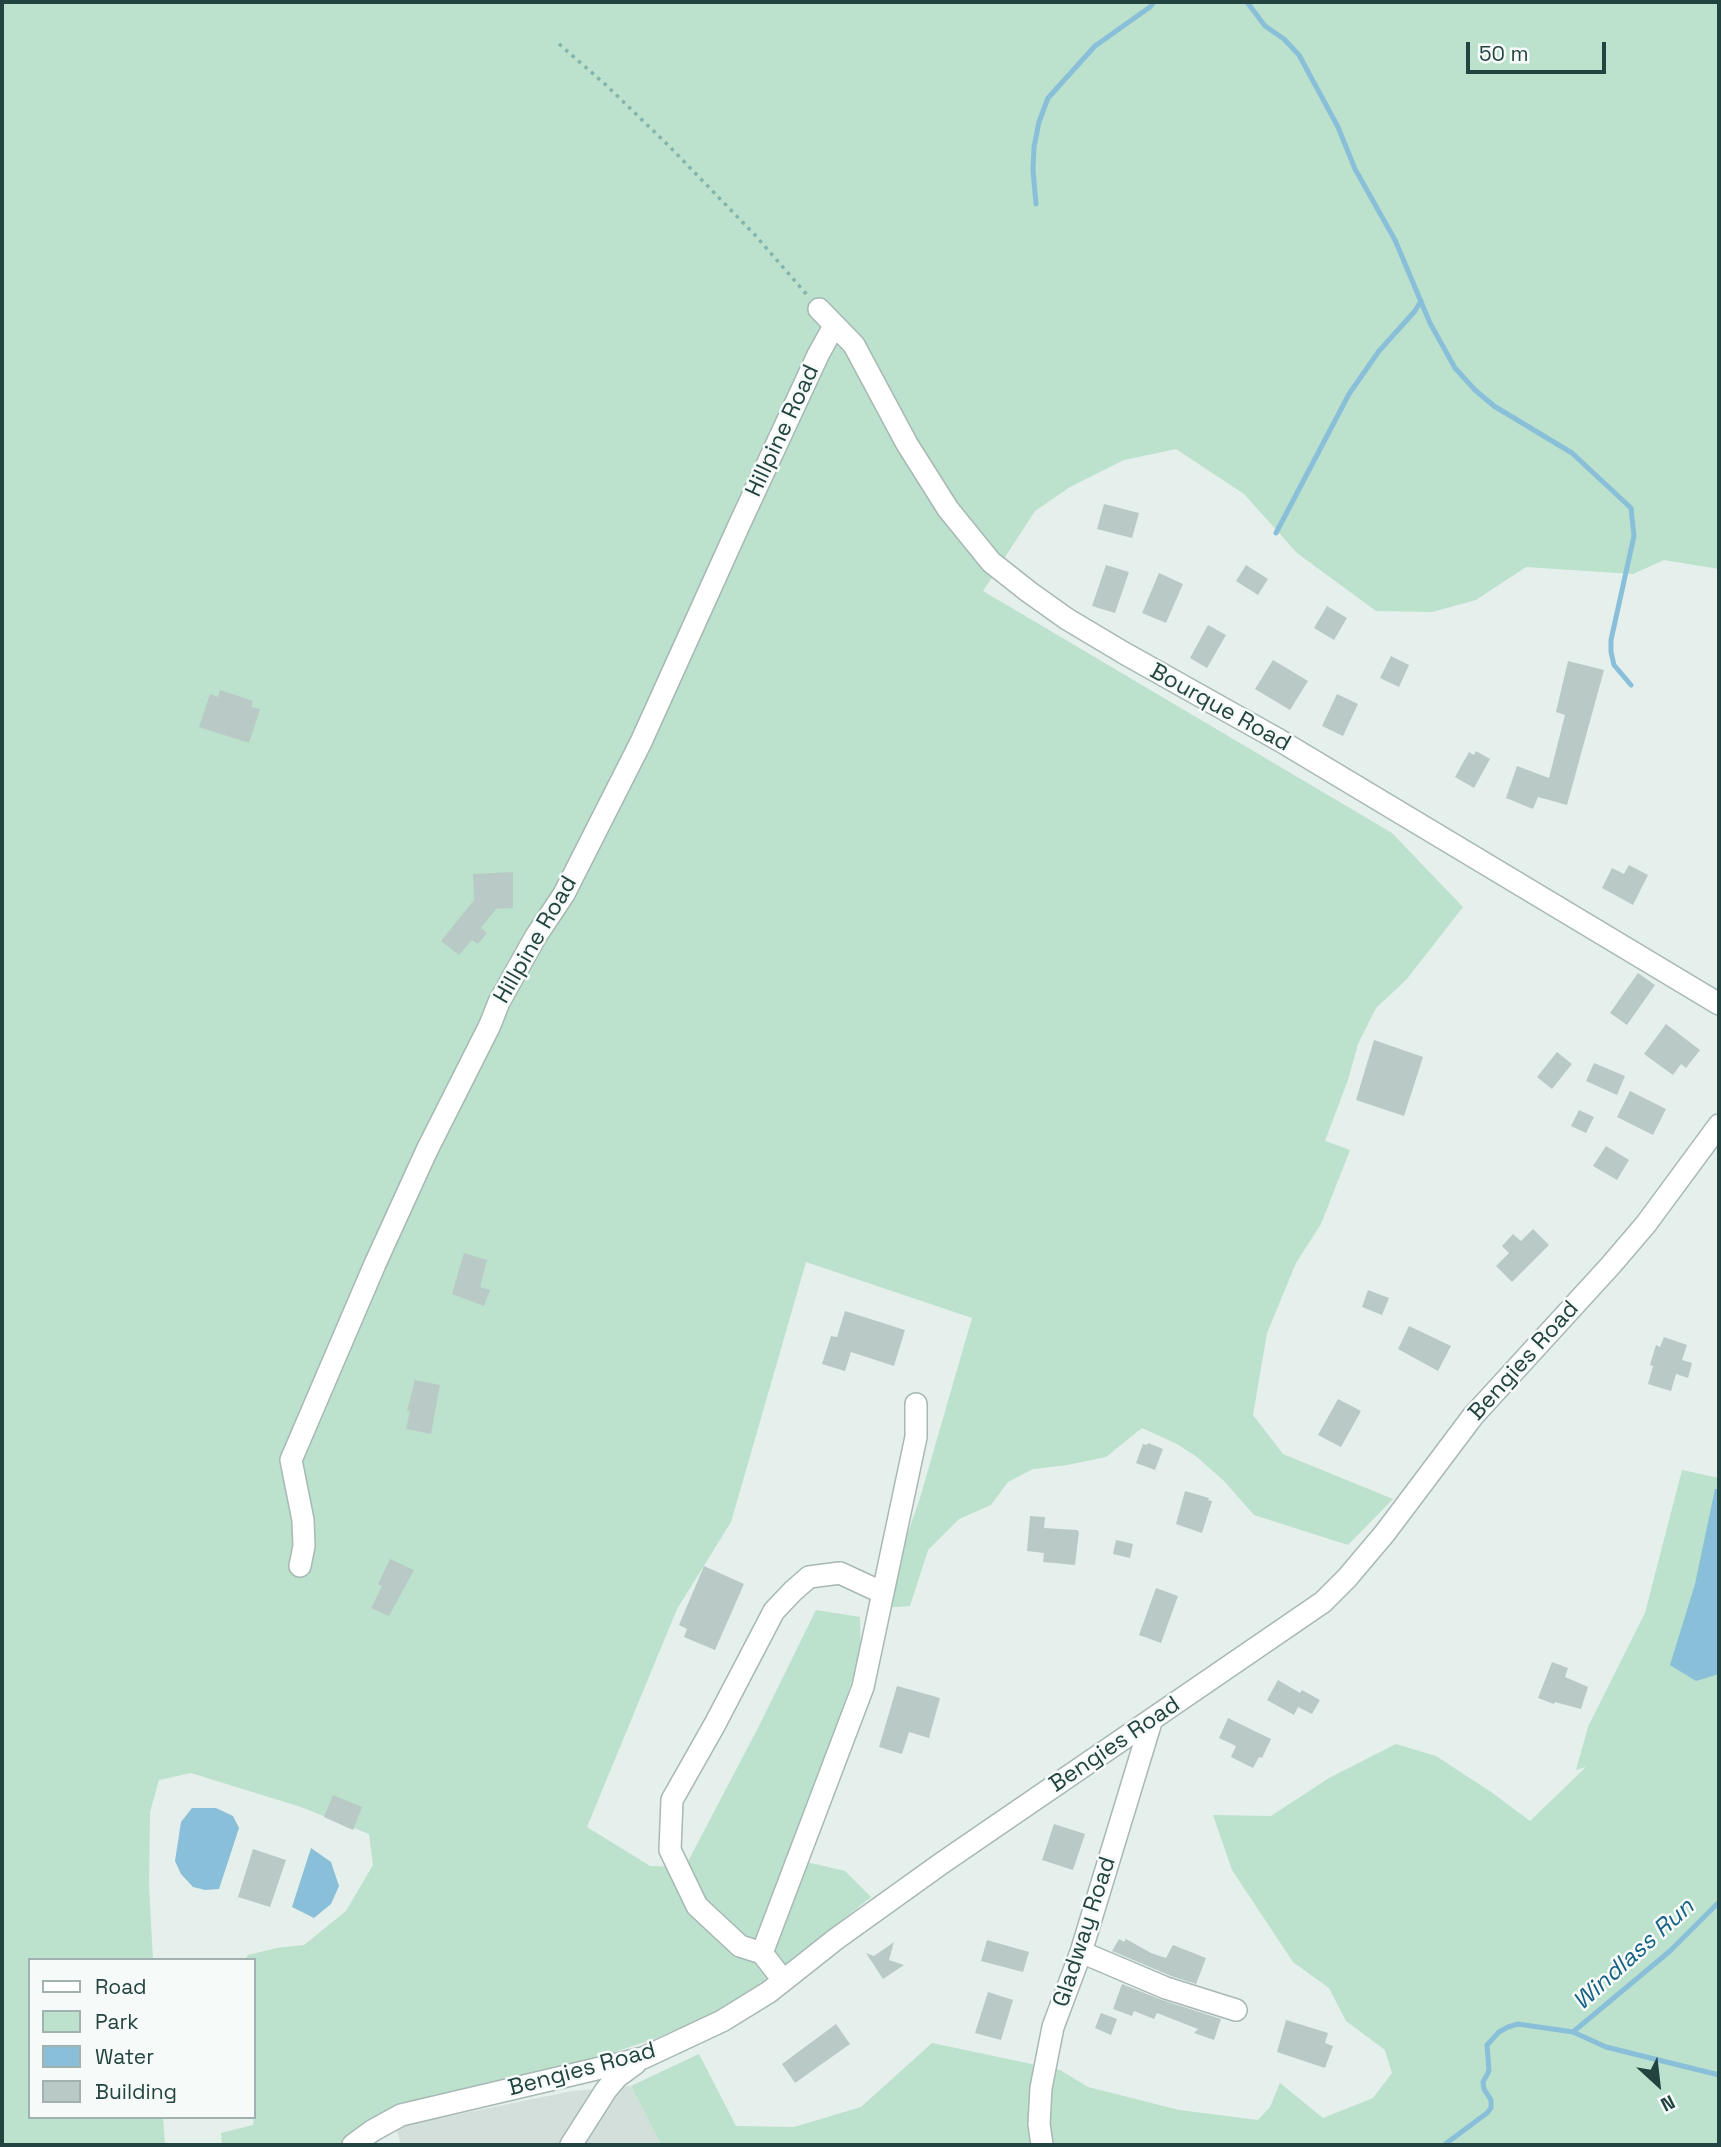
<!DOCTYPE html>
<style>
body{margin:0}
#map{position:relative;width:1721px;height:2147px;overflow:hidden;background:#e5efec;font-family:"Space Grotesk",sans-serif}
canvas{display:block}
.frame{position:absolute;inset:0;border:4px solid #22433f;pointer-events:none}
.legend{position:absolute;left:28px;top:1958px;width:228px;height:161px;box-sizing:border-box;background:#f6fbf9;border:2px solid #a1b1af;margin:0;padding:9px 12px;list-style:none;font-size:21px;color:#22433f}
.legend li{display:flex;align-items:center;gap:14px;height:35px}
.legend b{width:35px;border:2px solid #a1b1af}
.north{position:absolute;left:1623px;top:2049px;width:70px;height:70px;-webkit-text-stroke:5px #f6fbf9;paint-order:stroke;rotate:153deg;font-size:19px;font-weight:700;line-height:28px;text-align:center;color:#22433f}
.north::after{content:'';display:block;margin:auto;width:24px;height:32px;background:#22433f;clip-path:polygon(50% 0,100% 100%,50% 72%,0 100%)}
.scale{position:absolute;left:1466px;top:42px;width:140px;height:32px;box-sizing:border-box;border:4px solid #22433f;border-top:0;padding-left:9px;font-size:21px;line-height:24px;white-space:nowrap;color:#22433f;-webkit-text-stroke:5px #f6fbf9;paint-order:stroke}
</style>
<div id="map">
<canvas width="1721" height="2147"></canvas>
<div class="frame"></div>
<ul class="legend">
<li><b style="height:9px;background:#fff"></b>Road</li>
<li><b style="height:19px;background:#bce1cc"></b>Park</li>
<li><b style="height:19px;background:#89bfd8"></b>Water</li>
<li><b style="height:19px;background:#b9cac6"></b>Building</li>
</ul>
<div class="north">N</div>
<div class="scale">50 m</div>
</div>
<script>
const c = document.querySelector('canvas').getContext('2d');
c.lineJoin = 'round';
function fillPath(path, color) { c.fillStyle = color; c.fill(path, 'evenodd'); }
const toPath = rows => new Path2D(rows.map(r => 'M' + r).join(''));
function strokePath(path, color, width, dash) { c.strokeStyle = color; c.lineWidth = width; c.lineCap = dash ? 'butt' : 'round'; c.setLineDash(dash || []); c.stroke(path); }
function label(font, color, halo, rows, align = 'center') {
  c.font = font + ' "Space Grotesk",sans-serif'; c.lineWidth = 5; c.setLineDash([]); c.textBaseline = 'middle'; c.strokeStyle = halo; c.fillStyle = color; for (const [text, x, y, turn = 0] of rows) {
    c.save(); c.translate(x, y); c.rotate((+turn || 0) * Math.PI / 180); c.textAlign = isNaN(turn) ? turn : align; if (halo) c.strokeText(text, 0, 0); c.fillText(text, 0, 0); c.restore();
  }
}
fillPath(toPath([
 [631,2086,661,2145,401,2145,396,2127,572,2091]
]), '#d2dfdb');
fillPath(toPath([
 [2,2,1719,2,1719,569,1664,560,1633,574,1526,567,1476,600,1432,612,1376,611,1297,553,1244,494,1176,449,1124,460,1070,487,1035,511,983,591,1392,833,1463,907,1406,980,1376,1008,1358,1044,1348,1080,1325,1141,1350,1150,1321,1224,1296,1263,1267,1333,1253,1415,1283,1454,1393,1499,1348,1545,1254,1515,1224,1481,1197,1457,1177,1444,1142,1428,1106,1457,1067,1465,1033,1469,1008,1482,991,1505,959,1519,928,1550,910,1606,882,1608,920,1498,972,1318,806,1262,731,1522,677,1609,587,1827,650,1866,685,1867,758,1728,816,1610,860,1617,861,1654,819,1779,802,1861,845,1871,871,1897,758,1988,717,2012,652,2040,525,2080,344,2142,341,2145,222,2145,221,2133,253,2125,254,2117,254,1960,245,1960,248,1955,277,1948,304,1945,346,1911,373,1865,369,1834,301,1807,191,1773,159,1780,150,1812,149,1886,153,1960,30,1960,30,2117,163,2117,165,2145,2,2145],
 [1682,1470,1719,1478,1719,2145,661,2145,631,2086,699,2054,736,2126,794,2127,861,2107,932,2043,1060,2070,1088,2087,1179,2110,1258,2120,1270,2107,1280,2083,1323,2118,1373,2098,1392,2073,1385,2050,1346,2021,1329,1988,1293,1962,1232,1870,1213,1815,1271,1816,1329,1778,1396,1744,1436,1756,1491,1792,1530,1821,1586,1767,1576,1770,1588,1727,1645,1613]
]), '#bce1cc');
fillPath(toPath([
 [1715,1489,1719,1489,1719,1674,1696,1681,1670,1665,1695,1584],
 [192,1808,216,1808,233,1816,239,1828,219,1889,205,1890,193,1887,181,1874,175,1861,181,1822],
 [311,1848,331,1862,339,1886,331,1904,314,1918,292,1907]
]), '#89bfd8');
strokePath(toPath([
 [1247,2,1265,26,1284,39,1299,55,1338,127,1355,169,1395,240,1430,323,1455,368,1475,390,1494,406,1572,453,1631,508,1634,536,1611,640,1611,652,1614,665,1631,685],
 [1036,204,1033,170,1034,147,1039,122,1048,98,1095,46,1150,7,1154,2],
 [1276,533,1349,394,1379,351,1415,311,1421,301],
 [1573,2032,1670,1951,1718,1903],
 [1444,2145,1487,2113,1491,2108,1491,2100,1484,2089,1483,2082,1489,2071,1487,2045,1499,2032,1508,2027,1518,2024,1573,2032,1606,2047,1719,2075]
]), '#89bfd8', 5);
fillPath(toPath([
 [1104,504,1139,513,1132,538,1097,529],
 [1106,565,1129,572,1115,613,1092,606],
 [1246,565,1268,579,1258,595,1236,581],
 [1159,573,1183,584,1166,623,1142,613],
 [1327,606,1347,618,1334,640,1314,628],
 [1208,625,1226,635,1207,668,1190,658],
 [1391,656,1409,665,1399,687,1380,678],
 [1273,660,1308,681,1290,710,1255,689],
 [1568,661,1604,670,1567,805,1538,797,1533,809,1506,798,1517,766,1549,778,1565,715,1556,712],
 [220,690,253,701,251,707,260,709,249,743,199,727,210,694,218,697],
 [1337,694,1358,704,1343,736,1322,726],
 [1476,751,1490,759,1474,788,1455,777,1469,752,1474,755],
 [1629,865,1648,875,1633,905,1602,888,1612,868,1624,874],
 [513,872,513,908,496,909,481,928,487,933,478,944,472,940,459,955,441,941,474,900,473,874],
 [1638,973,1655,985,1627,1025,1610,1013],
 [1666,1024,1700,1050,1686,1068,1681,1064,1673,1075,1644,1054],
 [1374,1040,1423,1057,1404,1116,1356,1100],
 [1557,1052,1572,1064,1552,1089,1537,1077],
 [1594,1063,1625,1076,1617,1095,1586,1081],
 [1630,1091,1666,1109,1653,1135,1617,1117],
 [1579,1110,1594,1117,1586,1133,1571,1126],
 [1606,1146,1629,1160,1617,1180,1593,1166],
 [1533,1229,1549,1245,1512,1282,1496,1266,1509,1253,1502,1246,1513,1234,1521,1241],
 [464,1253,487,1260,480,1287,490,1290,484,1306,452,1294],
 [1368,1290,1389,1298,1382,1315,1362,1307],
 [845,1311,905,1330,894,1366,851,1352,845,1371,822,1364,831,1336,837,1337],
 [1409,1326,1451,1346,1438,1371,1398,1349],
 [1664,1337,1687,1345,1682,1360,1692,1363,1688,1378,1676,1374,1671,1391,1648,1384,1653,1366,1650,1365,1656,1345,1660,1347],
 [415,1380,440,1385,431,1434,406,1429,410,1411,407,1411],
 [1338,1399,1361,1411,1341,1447,1318,1435],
 [1148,1443,1163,1449,1155,1470,1136,1463,1143,1444,1147,1445],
 [1185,1491,1209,1498,1208,1500,1212,1501,1202,1533,1176,1524],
 [1030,1516,1045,1517,1044,1528,1077,1530,1079,1532,1075,1565,1043,1562,1044,1553,1027,1551],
 [1116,1540,1133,1544,1130,1558,1113,1554],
 [390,1559,414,1570,389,1616,371,1608,382,1586,378,1584],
 [704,1566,744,1584,715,1650,684,1637,687,1629,679,1625],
 [1156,1588,1178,1596,1161,1643,1139,1635],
 [1552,1662,1568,1668,1565,1677,1588,1687,1581,1709,1555,1702,1554,1704,1538,1698],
 [1278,1680,1300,1693,1302,1690,1320,1700,1312,1714,1298,1707,1294,1715,1267,1700],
 [897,1686,940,1698,929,1738,909,1732,902,1754,879,1747],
 [1228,1718,1271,1739,1262,1758,1259,1757,1253,1768,1231,1757,1236,1746,1219,1738],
 [333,1795,362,1807,353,1830,324,1817],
 [1054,1824,1085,1834,1073,1870,1042,1860],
 [253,1849,286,1860,270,1907,238,1897],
 [1119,1939,1124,1942,1126,1939,1151,1953,1166,1958,1173,1945,1206,1958,1196,1984,1171,1976,1112,1951],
 [987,1940,1029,1952,1023,1972,981,1961],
 [894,1942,889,1960,904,1965,883,1979,866,1953,874,1956],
 [1122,1984,1162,2000,1221,2019,1214,2040,1194,2033,1198,2029,1157,2013,1154,2019,1134,2011,1132,2016,1113,2009],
 [988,1992,1013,2000,1001,2040,975,2033],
 [1101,2013,1117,2019,1111,2035,1095,2028],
 [1286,2020,1328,2033,1325,2043,1333,2046,1325,2068,1277,2052],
 [836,2024,850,2044,795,2083,782,2064]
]), '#b9cac6');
const minor = toPath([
 [819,309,854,345,907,444,948,509,991,562,1029,592,1067,619,1124,653,1279,740,1719,1004],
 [300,1566,304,1546,303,1520,291,1460,375,1264,427,1150,490,1025,499,1002,536,936,564,894,641,742,740,523,818,355,834,326],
 [1081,1952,1166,1988,1236,2010],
 [762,1953,740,1946,697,1906,670,1850,672,1800,715,1724,774,1611,793,1591,809,1577,840,1573,883,1593],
 [783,1980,762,1953,863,1687,916,1437,916,1404],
 [353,2145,372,2131,401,2115,643,2058,722,2021,769,1992,836,1939,942,1863,1323,1602,1347,1578,1385,1533,1473,1416,1611,1265,1646,1224,1719,1125],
 [571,2145,606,2090,617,2077,636,2063],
 [1042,2145,1039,2124,1041,2088,1053,2027,1081,1952,1151,1722]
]);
strokePath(minor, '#a7b8b5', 24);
strokePath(toPath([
 [559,44,606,85,669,146,755,235,808,296]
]), '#83b5ad', 3.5, [3.5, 5]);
strokePath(minor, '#fff', 21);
label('23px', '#22433f', '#f6fbf9', [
 ["Hillpine Road",783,431,-65],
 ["Bourque Road",1220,708,29],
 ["Hillpine Road",536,940,-60],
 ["Bengies Road",1524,1361,-48],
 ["Bengies Road",1115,1745,-34],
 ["Gladway Road",1085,1932,-72],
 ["Bengies Road",582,2070,-15]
]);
label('italic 24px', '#166185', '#f6fbf9', [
 ["Windlass Run",1634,1955,-42]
]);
</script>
